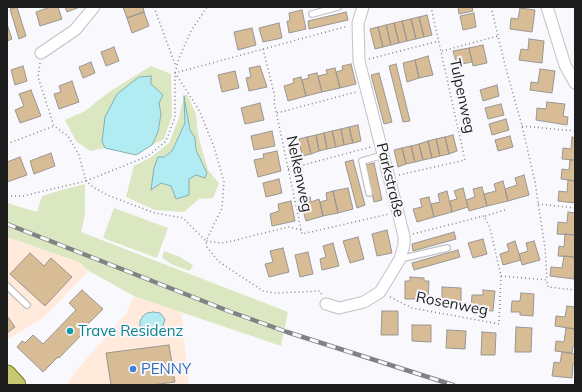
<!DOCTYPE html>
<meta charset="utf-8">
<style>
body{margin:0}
#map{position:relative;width:582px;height:392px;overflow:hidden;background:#f9f8fc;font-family:Mulish,sans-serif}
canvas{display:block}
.frame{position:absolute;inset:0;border:8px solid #1d1d1e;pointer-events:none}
</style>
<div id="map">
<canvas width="582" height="392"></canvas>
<div class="frame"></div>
</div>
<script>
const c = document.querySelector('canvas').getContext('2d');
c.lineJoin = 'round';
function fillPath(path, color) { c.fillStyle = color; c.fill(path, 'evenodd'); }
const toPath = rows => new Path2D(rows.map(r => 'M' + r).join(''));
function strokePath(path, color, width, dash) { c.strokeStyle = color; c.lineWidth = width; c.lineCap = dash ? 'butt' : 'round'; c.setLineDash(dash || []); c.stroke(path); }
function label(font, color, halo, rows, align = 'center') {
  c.font = font + ' Mulish,sans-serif'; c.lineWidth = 4; c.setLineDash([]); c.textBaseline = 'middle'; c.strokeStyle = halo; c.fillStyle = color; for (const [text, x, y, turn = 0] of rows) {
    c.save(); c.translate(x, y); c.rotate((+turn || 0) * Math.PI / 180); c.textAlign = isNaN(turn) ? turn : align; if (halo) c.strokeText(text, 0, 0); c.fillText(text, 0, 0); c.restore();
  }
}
fillPath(toPath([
 [7,237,79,262,89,271,43,318,7,340],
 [134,296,181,311,189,385,67,385,75,372,126,314]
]), '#ffeadb');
fillPath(toPath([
 [151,66,171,74,172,116,164,139,152,145,158,132,161,114,159,103,151,84,151,76,102,141,105,148,90,151,76,141,65,120,85,111,109,92],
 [187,94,196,114,198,135,208,170,219,183,213,198,199,199,184,212,155,210,126,197,134,166,150,158,169,143,179,118,184,96],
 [185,99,190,130,195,138,196,150,207,173,196,175,189,179,176,198,171,186,161,183,151,189,163,157,172,151,185,123],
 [85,184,85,215,81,232,288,312,281,346,134,296,89,271,79,262,7,237,7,203,37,212,42,196,65,189],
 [114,208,168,228,157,258,103,238],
 [164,251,180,257,193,265,190,271,173,265,162,258]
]), '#dbe7c0');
const water = toPath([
 [151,76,151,84,163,95,159,103,161,114,158,132,152,145,136,155,105,148,102,141,105,117,117,94,139,77,151,76],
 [184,96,190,130,195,138,196,150,207,173,205,178,196,175,189,179,189,195,176,199,171,186,161,183,151,190,154,168,158,157,164,157,172,151,185,123,184,96],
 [153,312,160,313,165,319,163,326,157,331,145,332,140,327,140,321,143,316,147,313,153,312]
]);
fillPath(water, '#b1ecf2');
strokePath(water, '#85aeb2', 1);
const building = toPath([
 [17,7,26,36,19,39,10,9,17,7],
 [50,7,58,7,62,19,40,26,36,12,50,7],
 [65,7,80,7,67,12,65,7],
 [123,7,143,7,144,12,127,18,123,7],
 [458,7,472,7,473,11,459,14,458,7],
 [520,8,535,10,532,32,510,29,511,18,518,19,520,8],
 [302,10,306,29,289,33,287,21,290,21,289,13,302,10],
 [144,12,149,26,132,33,127,18,144,12],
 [346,12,348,20,309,29,308,21,346,12],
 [474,13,476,27,463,30,460,16,474,13],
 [427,15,432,35,424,37,419,17,427,15],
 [419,17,424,37,416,39,411,19,419,17],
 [411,19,416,39,407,41,402,21,411,19],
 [402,21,407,41,399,43,394,23,402,21],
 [279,23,282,38,263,42,259,28,279,23],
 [394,23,399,43,391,45,386,25,394,23],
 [7,24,12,39,7,41,7,24],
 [386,25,391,45,383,47,378,27,386,25],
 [378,27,383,47,375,49,370,29,378,27],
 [252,28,256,45,238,50,234,32,252,28],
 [529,39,544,41,542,63,519,60,521,49,528,50,529,39],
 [483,45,487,63,473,66,469,48,483,45],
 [114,47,119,61,106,66,101,52,114,47],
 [469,48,472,62,457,65,453,51,469,48],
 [428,56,433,75,419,78,415,60,428,56],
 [415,60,419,78,407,82,403,63,415,60],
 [91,62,95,73,83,78,79,67,91,62],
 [351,64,356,84,340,88,336,72,343,70,342,66,351,64],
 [396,64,410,121,403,122,389,66,396,64],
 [23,66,27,81,15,85,11,70,23,66],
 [260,66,267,87,249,91,246,78,251,77,249,68,260,66],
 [335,68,340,88,322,92,318,76,327,74,326,70,335,68],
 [540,69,555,71,552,93,530,90,531,82,538,83,540,69],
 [235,71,239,88,222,92,218,75,235,71],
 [317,73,322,92,306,96,302,80,309,78,308,75,317,73],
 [379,73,392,122,384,124,371,75,379,73],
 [301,77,306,96,288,101,284,86,294,83,293,79,301,77],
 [72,81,79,102,59,109,54,94,61,92,59,86,72,81],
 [497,85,499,96,483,101,480,90,497,85],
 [31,90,41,116,20,123,15,110,24,106,19,94,31,90],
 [547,102,565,104,563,116,568,117,567,125,536,120,537,108,546,109,547,102],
 [260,103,264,120,245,124,241,108,260,103],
 [501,104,504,115,488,119,485,108,501,104],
 [506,119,509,130,492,135,489,124,506,119],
 [358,125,361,141,353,143,349,127,358,125],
 [349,127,353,143,344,145,341,129,349,127],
 [341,129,344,145,336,147,332,131,341,129],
 [272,131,275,146,254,150,251,136,272,131],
 [332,131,336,147,327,149,324,133,332,131],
 [324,133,327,149,319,151,316,135,324,133],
 [316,135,319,151,311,154,307,137,316,135],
 [453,135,457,151,449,154,445,137,453,135],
 [510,136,513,147,498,151,495,140,510,136],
 [307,137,311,154,302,156,299,139,307,137],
 [445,137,449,154,440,156,436,139,445,137],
 [572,137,575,138,575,160,562,159,563,148,571,149,572,137],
 [436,139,440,156,432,158,428,141,436,139],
 [428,141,432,158,423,160,419,144,428,141],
 [419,144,423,160,415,162,411,146,419,144],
 [411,146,415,162,406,164,402,148,411,146],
 [402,148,406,164,398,167,394,150,402,148],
 [277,151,281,171,258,177,254,160,264,158,263,154,277,151],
 [51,153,55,166,34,174,30,161,51,153],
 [20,157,27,175,7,182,7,162,20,157],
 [353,160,365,205,357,208,345,162,353,160],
 [570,160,575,160,575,181,561,179,562,169,569,170,570,160],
 [374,163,382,200,374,202,366,165,374,163],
 [524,175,529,195,508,201,505,189,517,185,515,178,524,175],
 [279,179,282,193,266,197,263,183,279,179],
 [568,180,575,181,575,203,558,201,559,191,567,192,568,180],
 [503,181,508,201,487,206,484,194,496,191,494,184,503,181],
 [482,187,487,206,469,211,466,200,475,197,473,189,482,187],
 [348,188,353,209,338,213,333,191,348,188],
 [463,188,468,207,452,212,450,201,457,199,454,191,463,188],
 [333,191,338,213,323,216,320,202,327,200,326,193,333,191],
 [447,191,452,212,434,217,431,204,440,202,438,194,447,191],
 [310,197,311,202,319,199,323,216,306,221,300,200,310,197],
 [429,197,434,217,417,222,413,209,422,207,420,199,429,197],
 [291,201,295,221,272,226,270,214,279,211,278,204,291,201],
 [568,212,575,213,575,235,557,234,558,222,567,223,568,212],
 [387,230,392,253,377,256,372,234,387,230],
 [454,232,456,239,413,251,412,244,454,232],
 [565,234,575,235,575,257,558,256,559,246,564,247,565,234],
 [358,237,364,259,350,263,343,241,358,237],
 [483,239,487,254,473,258,468,243,483,239],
 [515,241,521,260,503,265,500,254,509,251,507,244,515,241],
 [534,241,540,260,522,265,519,254,528,251,526,243,534,241],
 [333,243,339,266,322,270,320,259,326,257,323,246,333,243],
 [283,248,289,272,269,277,265,264,273,262,270,251,283,248],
 [458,250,460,257,414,270,412,263,458,250],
 [308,252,313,274,300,277,295,255,308,252],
 [30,253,44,266,51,258,72,277,45,306,10,274,30,253],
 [564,256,575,257,574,279,550,276,551,267,562,268,564,256],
 [410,277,424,278,424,281,429,281,428,299,405,299,405,281,410,281,410,277],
 [442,287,461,288,461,303,442,302,442,287],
 [82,290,103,309,87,325,89,327,59,358,58,357,43,372,17,347,22,341,25,343,33,335,43,344,76,310,69,303,82,290],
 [483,290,495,291,493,311,471,309,472,295,483,295,483,290],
 [521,293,534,294,533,316,520,315,520,312,511,312,512,301,520,301,521,293],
 [567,306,575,307,575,329,555,326,556,316,565,317,567,306],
 [382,311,398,311,398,335,381,335,382,311],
 [7,316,15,327,7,333,7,316],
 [412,325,431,325,431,342,412,341,412,325],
 [516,327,532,328,531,352,515,352,516,327],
 [566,328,575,329,575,346,573,346,572,353,555,351,556,341,564,342,566,328],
 [447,330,466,331,465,349,446,348,447,330],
 [482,332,496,333,495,355,481,355,482,332],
 [169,345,175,382,152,385,111,385,106,353,169,345],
 [562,352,575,354,575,364,573,364,572,378,552,376,554,362,560,363,562,352]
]);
fillPath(building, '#d7bc95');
strokePath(building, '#999693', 1);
const lane = toPath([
 [312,14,338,7],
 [369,193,362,161,383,155],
 [400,259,447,248],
 [7,286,27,305]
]);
const street = toPath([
 [547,7,565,65,575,83],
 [41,53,75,30,94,7],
 [326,304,339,308,364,302,380,292,400,259,404,245,404,236,359,61,358,23,363,7]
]);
const primary = toPath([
 [7,374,17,385]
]);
strokePath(lane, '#c2c1c5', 8);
strokePath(street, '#c2c1c5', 13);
strokePath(primary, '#737516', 19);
strokePath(toPath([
 [154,7,176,67],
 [491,7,506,69,522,126,535,182,545,248,547,280],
 [263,49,275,97,274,102,302,234,389,214],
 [442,51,498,36],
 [369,59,439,41],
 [40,63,38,77,54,126,68,136,79,155,86,181,148,156,166,141,175,117,175,73,179,58,191,31,207,7],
 [277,113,356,92],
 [522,126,575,131],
 [7,144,54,126],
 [288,169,371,147],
 [399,175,465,160,431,7],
 [7,196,23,196,86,181,93,187,107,195,155,213,183,218,206,241,207,247,218,261,263,291,275,293,320,291,322,295],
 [538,204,575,208],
 [485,216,508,209],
 [301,230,289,227,251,236,237,240,222,243,206,241,222,208,224,182,214,147,200,112,187,91,175,73,348,26],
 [501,276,547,280,548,287,575,290],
 [390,297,412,308,499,324,501,276,490,228,484,216,413,234]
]), '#858587', 1.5, [1, 3]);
strokePath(lane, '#fff', 5.5);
strokePath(street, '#fff', 11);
strokePath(primary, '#c7c871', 17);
const rail = toPath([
 [7,224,231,312,287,332,453,385]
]);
strokePath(rail, '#828184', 4.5);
strokePath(rail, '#f9f8fc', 3, [9]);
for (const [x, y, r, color] of [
 [70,331,4,"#0f9aa8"],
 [133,369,4,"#3f7fe0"]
]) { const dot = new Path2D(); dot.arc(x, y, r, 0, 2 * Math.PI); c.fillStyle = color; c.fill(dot); strokePath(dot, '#f9f8fc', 1.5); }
label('15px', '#1d1d1e', '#f9f8fc', [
 ["Tulpenweg",462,96,78],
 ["Nelkenweg",299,174,78],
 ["Parkstraße",390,180,76],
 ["Rosenweg",452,304,11]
]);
label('15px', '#0d838f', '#f9f8fc', [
 ["Trave Residenz",78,331]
], 'left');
label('15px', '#366cbe', '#f9f8fc', [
 ["PENNY",141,369]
], 'left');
</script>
